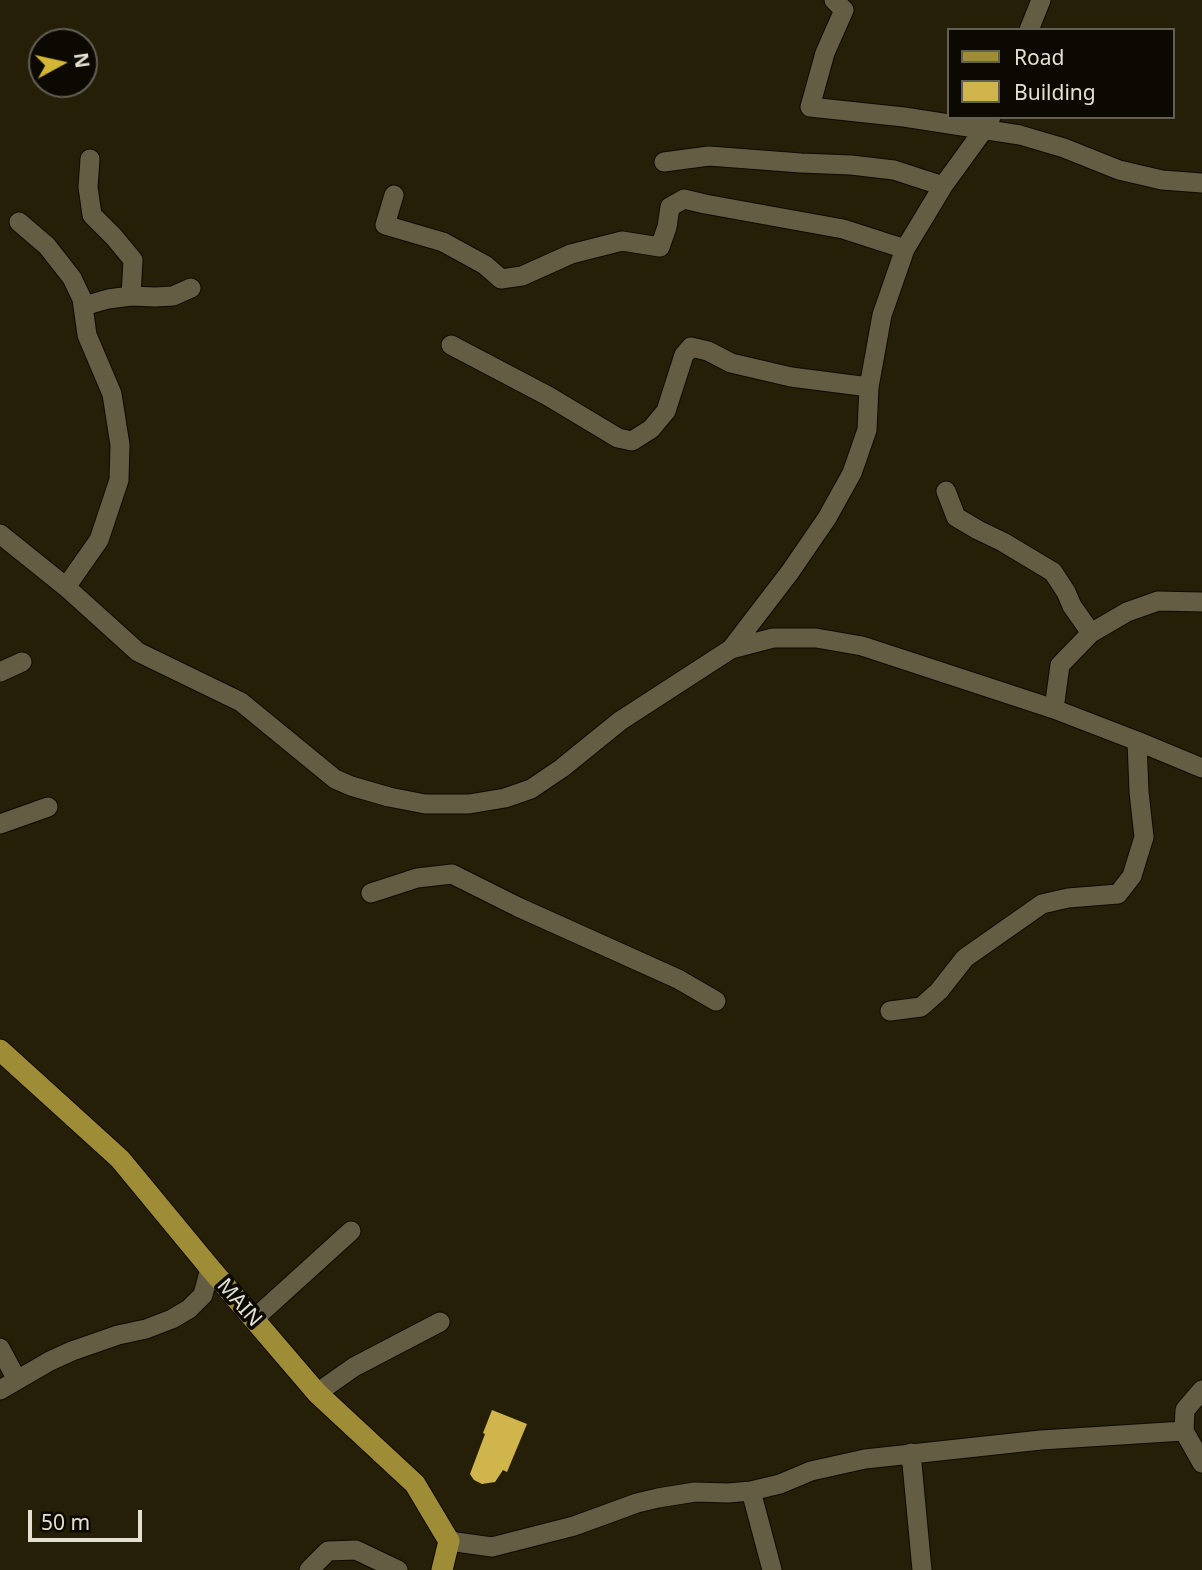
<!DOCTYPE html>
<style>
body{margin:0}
#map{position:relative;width:1202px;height:1570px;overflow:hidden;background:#251f07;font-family:"Noto Sans",sans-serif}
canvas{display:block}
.legend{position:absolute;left:947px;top:28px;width:228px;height:91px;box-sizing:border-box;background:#0c0902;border:2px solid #625f55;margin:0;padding:9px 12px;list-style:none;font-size:21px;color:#e4e0d2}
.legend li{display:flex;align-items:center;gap:14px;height:35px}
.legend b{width:35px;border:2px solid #625f55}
.north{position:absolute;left:28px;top:28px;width:70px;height:70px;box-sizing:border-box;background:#0c0902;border:2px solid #625f55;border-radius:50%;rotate:82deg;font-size:19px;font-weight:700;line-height:28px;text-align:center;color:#e4e0d2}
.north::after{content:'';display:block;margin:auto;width:24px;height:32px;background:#d4b635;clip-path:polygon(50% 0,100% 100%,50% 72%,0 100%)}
.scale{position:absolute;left:28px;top:1510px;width:114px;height:32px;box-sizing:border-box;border:4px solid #e4e0d2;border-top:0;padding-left:9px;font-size:21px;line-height:24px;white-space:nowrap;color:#e4e0d2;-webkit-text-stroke:5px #0c0902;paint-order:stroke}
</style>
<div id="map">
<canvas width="1202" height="1570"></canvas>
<ul class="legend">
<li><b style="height:9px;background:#9f8c37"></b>Road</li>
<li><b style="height:19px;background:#cfb54c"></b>Building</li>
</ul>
<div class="north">N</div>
<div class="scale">50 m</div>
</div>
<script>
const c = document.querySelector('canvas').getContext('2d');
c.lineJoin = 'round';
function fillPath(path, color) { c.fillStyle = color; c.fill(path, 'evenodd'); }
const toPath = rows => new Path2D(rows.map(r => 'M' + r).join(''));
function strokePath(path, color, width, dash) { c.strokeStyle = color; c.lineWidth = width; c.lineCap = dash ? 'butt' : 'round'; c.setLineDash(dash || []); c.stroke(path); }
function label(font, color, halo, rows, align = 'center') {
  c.font = font + ' "Noto Sans",sans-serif'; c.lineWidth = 7; c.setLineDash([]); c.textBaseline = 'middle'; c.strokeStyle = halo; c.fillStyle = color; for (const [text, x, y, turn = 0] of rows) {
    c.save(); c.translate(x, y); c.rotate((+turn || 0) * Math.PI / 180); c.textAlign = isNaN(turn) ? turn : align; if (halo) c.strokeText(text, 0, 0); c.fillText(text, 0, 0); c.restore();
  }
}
fillPath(toPath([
 [492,1410,527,1424,507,1472,503,1470,495,1482,482,1484,474,1480,470,1474,485,1434,483,1433]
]), '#cfb54c');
const minor = toPath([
 [834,0,844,10,825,53,810,107,904,117,1020,135,1064,148,1119,170,1162,180,1202,183],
 [1029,30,1041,0],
 [90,159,88,187,92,215,114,237,133,260,131,296],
 [664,162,709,156,801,163,851,165,894,170,943,186],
 [394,195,385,225,443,242,485,265,501,279,522,276,571,254,622,241,660,247,667,227,670,207,684,199,705,204,843,229,905,249],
 [19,222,47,246,72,278,82,299,87,335,112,394,120,445,119,480,99,540,66,587],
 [84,306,108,299,131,296,155,297,173,296,191,288],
 [451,345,548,396,618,438,632,441,651,429,666,411,684,355,691,347,708,351,731,363,791,377,869,387],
 [946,491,956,517,978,530,1003,542,1053,572,1066,592,1072,606,1091,633],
 [0,534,66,587,138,652,241,702,335,779,351,786,389,797,425,804,469,804,505,798,531,789,562,768,620,721,731,649,790,572,827,518,852,473,867,430,869,387,882,315,905,249,943,186,985,128,991,117],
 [731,649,773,638,816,638,862,646,1054,709,1137,741,1202,768],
 [0,672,22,662],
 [1054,709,1060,665,1091,633,1127,612,1158,601,1202,602],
 [0,824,48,807],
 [371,893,417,878,452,874,518,907,678,979,716,1001],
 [890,1011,921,1007,939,991,965,958,1042,904,1068,898,1118,894,1132,876,1144,837,1139,792,1137,741],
 [254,1319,351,1231],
 [0,1348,17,1380],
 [0,1390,50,1361,72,1351,118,1335,146,1329,172,1319,189,1309,203,1295,210,1268],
 [1202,1390,1185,1410,1184,1431,1202,1463],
 [317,1393,354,1367,440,1322],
 [911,1453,922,1570],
 [751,1491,772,1570],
 [449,1541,492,1547,574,1526,637,1503,658,1498,695,1492,728,1493,751,1491,780,1484,811,1471,865,1459,1041,1440,1184,1431],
 [309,1570,328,1551,356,1550,398,1570]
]);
const major = toPath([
 [0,1050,120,1159,210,1268,317,1393,415,1484,449,1541,442,1570]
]);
strokePath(minor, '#0e0900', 21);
strokePath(major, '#0e0900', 23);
strokePath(minor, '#645d43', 19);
strokePath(major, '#9f8c37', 21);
label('21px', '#e4e0d2', '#0c0902', [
 ["MAIN",239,1303,49]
]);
</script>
